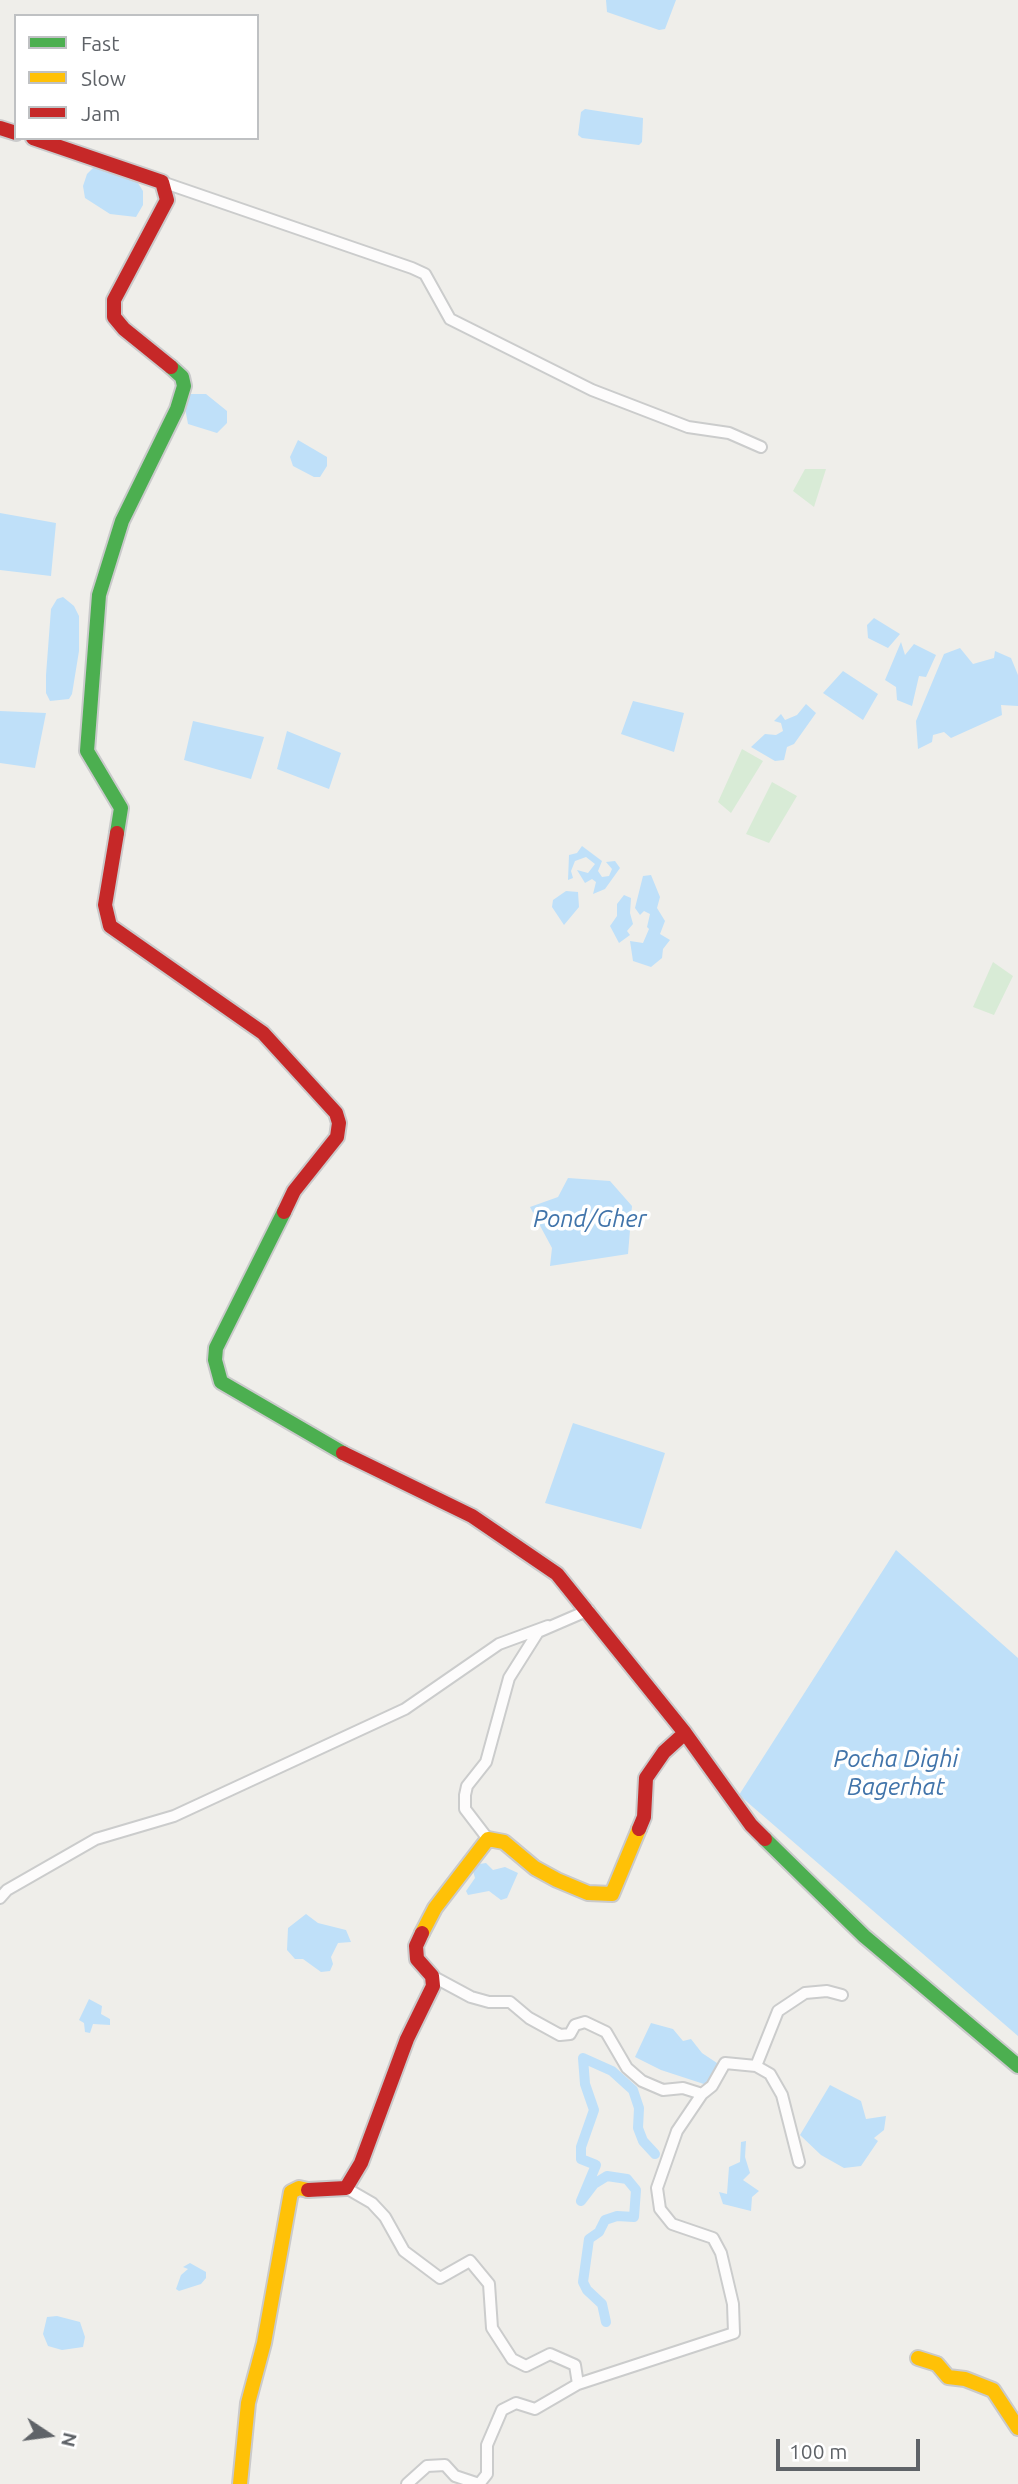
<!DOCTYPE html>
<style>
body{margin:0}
#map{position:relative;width:1018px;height:2484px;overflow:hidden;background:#efeeea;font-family:Ubuntu,sans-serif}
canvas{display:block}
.legend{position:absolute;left:14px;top:14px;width:245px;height:126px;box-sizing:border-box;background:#fff;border:2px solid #bfc1c3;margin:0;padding:9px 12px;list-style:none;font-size:21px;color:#5f6368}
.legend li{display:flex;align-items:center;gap:14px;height:35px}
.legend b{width:35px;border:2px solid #bfc1c3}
.north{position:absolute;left:14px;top:2400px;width:70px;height:70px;-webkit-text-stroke:5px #fff;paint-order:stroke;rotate:103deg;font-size:19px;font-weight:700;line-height:28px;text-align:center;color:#5f6368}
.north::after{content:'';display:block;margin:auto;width:24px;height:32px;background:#5f6368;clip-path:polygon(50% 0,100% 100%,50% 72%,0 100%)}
.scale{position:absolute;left:776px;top:2439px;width:144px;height:32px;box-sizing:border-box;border:4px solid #5f6368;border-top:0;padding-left:9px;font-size:21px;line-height:24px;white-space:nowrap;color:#5f6368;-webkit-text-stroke:5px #fff;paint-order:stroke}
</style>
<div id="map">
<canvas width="1018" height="2484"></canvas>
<ul class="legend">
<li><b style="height:9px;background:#4caf50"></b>Fast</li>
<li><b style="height:9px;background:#ffc107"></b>Slow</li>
<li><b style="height:9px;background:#c62828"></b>Jam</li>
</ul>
<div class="north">N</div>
<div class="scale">100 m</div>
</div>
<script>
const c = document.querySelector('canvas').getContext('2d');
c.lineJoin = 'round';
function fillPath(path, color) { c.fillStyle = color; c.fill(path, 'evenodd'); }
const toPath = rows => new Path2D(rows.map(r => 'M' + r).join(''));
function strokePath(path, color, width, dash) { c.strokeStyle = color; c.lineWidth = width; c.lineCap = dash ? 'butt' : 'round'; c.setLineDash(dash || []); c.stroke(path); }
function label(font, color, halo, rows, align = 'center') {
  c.font = font + ' Ubuntu,sans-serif'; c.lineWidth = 7; c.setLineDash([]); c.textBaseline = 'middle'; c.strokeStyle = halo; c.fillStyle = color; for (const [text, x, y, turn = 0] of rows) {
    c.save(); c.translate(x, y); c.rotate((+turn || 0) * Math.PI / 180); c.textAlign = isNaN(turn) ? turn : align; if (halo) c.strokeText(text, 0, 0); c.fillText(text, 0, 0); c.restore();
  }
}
fillPath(toPath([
 [805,469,826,469,814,507,793,491],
 [742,749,763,761,731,813,718,802],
 [772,782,797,796,769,843,746,834],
 [993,962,1013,976,994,1015,973,1007]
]), '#d8ebd6');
fillPath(toPath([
 [606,0,676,0,665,29,659,30,607,12],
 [585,109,643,118,642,142,639,145,582,138,578,135,581,112],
 [95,166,136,180,143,191,143,205,136,217,110,214,85,198,83,186,87,174],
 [190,394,206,394,227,411,227,423,217,433,188,424,184,403],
 [298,440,327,457,327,466,320,477,314,477,293,466,290,457],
 [0,513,56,523,51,576,0,570],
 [63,597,74,606,79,616,79,651,72,694,69,699,50,701,46,693,46,675,51,609,57,599],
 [874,618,900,634,888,648,868,638,867,625],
 [901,642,905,655,914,644,936,655,926,677,919,676,912,706,897,700,896,687,885,680],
 [960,648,973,664,994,658,995,651,1011,658,1018,675,1018,706,1001,705,1002,715,951,738,944,732,933,735,932,742,918,749,916,721,944,654],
 [843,671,878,694,863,720,823,693],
 [633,701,684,713,674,752,621,734],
 [806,704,816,713,794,744,787,747,784,760,775,761,751,747,765,734,776,735,783,731,781,723,774,721,781,714,785,720,797,715],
 [0,711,46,713,35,768,0,763],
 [193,721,264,737,251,779,184,760],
 [287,731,341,753,329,789,277,769],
 [582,846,602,861,598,871,602,877,609,876,612,869,606,862,615,861,620,868,605,889,593,894,596,882,592,879,585,883,577,870,588,873,595,864,586,857,575,861,571,871,573,878,568,880,569,855,577,853],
 [651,875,660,897,657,908,665,921,660,934,670,940,663,949,662,958,651,967,633,961,630,941,643,943,649,929,647,927,650,914,644,911,640,915,635,908,643,876],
 [566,891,578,892,579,907,564,925,552,907,553,900],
 [624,895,631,898,630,913,633,924,627,931,630,935,619,943,610,926,617,916,617,904],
 [568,1178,610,1181,632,1206,628,1254,550,1266,552,1248,530,1207,558,1197],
 [573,1423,665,1453,641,1529,545,1503],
 [896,1550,1018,1658,1018,2036,739,1795],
 [486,1863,493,1870,505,1867,518,1873,507,1898,501,1900,489,1891,468,1895,466,1891,475,1878,473,1871,479,1864],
 [306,1914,318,1923,346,1930,351,1942,338,1943,331,1957,333,1964,330,1971,321,1972,303,1959,295,1959,287,1950,288,1928],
 [89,1999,102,2006,101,2014,110,2019,110,2025,93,2024,90,2033,85,2032,84,2023,79,2020],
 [651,2023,673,2029,683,2041,691,2039,702,2053,720,2065,710,2086,661,2070,635,2057],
 [830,2085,861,2101,866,2119,886,2116,884,2130,874,2138,878,2141,861,2166,844,2168,821,2155,800,2135],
 [746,2141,745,2157,750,2173,743,2180,759,2191,752,2197,751,2211,723,2204,719,2192,727,2194,729,2167,740,2162,741,2142],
 [190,2263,206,2272,206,2278,201,2284,179,2291,176,2289,181,2275,188,2269,183,2267],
 [57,2316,80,2322,85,2337,83,2347,62,2350,48,2346,43,2334,47,2317]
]), '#bfe0f9');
strokePath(toPath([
 [606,2322,602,2304,587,2290,583,2282,589,2239,599,2232,605,2220,617,2216,634,2217,636,2190,627,2179,607,2176,594,2184,581,2201,596,2165,581,2159,581,2147,594,2110,585,2084,583,2058,612,2071,633,2090,639,2108,638,2128,643,2141,655,2154]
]), '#bfe0f9', 10);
const street = toPath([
 [162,182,412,268,425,274,450,319,592,390,688,427,729,433,761,447],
 [488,1839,465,1809,465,1795,467,1786,486,1762,509,1678,538,1632,589,1610],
 [0,1898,7,1890,96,1839,174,1816,405,1709,499,1644,548,1626],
 [432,1976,471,1997,489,2002,510,2002,529,2018,560,2035,570,2034,575,2025,585,2022,606,2032,627,2068,642,2081,663,2090,683,2088,702,2094,712,2086,725,2063,756,2066,770,2074,782,2095,799,2162],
 [756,2066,778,2011,805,1993,827,1991,842,1995],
 [346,2188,372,2203,385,2217,404,2251,440,2278,470,2261,489,2284,492,2328,512,2359,526,2366,550,2354,575,2365,578,2384],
 [407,2484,427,2466,445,2465,455,2476,479,2484],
 [479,2484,487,2474,487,2445,502,2410,516,2403,535,2409,578,2384,734,2333,733,2304,721,2253,713,2238,672,2224,660,2209,657,2188,677,2131,702,2094]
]);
const fast = toPath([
 [117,833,121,808,87,751,99,595,122,521,177,409,184,386,182,377,171,367],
 [284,1212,216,1348,215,1360,221,1382,343,1453],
 [765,1839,864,1936,1018,2066]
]);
const slow = toPath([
 [422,1933,435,1908,488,1839,504,1842,535,1868,557,1880,588,1893,612,1894,639,1829],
 [918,2358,937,2364,948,2377,965,2379,993,2390,1018,2428],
 [240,2484,248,2403,264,2343,291,2192,299,2188,308,2190]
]);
const jam = toPath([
 [0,128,16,133],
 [33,138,162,182,167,200,114,300,114,317,124,329,171,367],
 [117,833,105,905,110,926,263,1033,336,1113,339,1123,337,1137,294,1191,284,1212],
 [343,1453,472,1516,557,1574,685,1733,751,1825,765,1839],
 [639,1829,644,1817,646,1778,664,1752,685,1733],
 [308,2190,346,2188,361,2163,407,2039,433,1986,432,1976,417,1959,416,1946,422,1933]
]);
strokePath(street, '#cbcccc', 14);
strokePath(fast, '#cacacb', 18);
strokePath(slow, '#cacacb', 18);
strokePath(jam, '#cacacb', 18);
strokePath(street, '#fdfcfc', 10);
strokePath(fast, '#4caf50', 14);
strokePath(slow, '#ffc107', 14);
strokePath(jam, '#c62828', 14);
label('italic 24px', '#4174aa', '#fff', [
 ["Pond/Gher",590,1219],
 ["Pocha Dighi",896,1759],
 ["Bagerhat",896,1787]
]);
</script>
